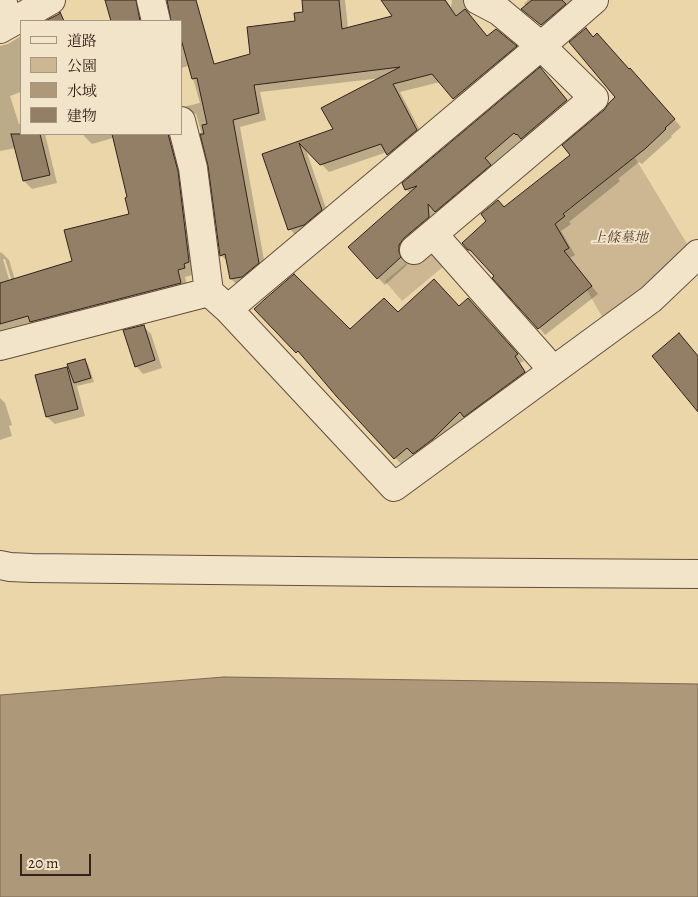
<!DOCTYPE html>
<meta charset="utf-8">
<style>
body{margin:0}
#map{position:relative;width:698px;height:897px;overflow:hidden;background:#ebd6aa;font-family:Alegreya,"Noto Serif JP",serif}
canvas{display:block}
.legend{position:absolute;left:20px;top:20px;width:162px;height:115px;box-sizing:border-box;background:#f2e4c8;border:1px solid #a69683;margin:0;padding:6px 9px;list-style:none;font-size:15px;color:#34211b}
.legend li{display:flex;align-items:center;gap:10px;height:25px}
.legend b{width:25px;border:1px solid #a69683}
.scale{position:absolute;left:20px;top:854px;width:71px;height:22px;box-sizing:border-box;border:2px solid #34211b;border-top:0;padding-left:6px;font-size:15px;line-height:18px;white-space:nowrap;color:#34211b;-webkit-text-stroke:4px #f2e4c8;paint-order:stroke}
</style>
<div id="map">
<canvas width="698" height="897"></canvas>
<ul class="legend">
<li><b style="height:6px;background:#f2e4c8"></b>道路</li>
<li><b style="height:14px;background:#ccb792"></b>公園</li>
<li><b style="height:14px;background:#ad9879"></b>水域</li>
<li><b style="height:14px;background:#937f65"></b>建物</li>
</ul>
<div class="scale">20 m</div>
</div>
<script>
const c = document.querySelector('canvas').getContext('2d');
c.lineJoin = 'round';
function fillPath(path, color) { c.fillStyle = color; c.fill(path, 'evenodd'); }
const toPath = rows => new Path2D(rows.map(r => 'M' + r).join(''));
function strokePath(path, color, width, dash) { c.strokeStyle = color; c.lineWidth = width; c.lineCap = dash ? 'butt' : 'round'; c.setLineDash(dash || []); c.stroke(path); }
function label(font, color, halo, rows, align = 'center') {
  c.font = font + ' Alegreya,"Noto Serif JP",serif'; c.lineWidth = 4; c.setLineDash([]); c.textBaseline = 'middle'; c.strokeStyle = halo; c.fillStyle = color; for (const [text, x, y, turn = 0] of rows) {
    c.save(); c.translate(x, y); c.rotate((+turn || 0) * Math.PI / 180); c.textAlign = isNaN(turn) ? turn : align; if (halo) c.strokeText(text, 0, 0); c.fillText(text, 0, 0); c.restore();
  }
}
fillPath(toPath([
 [634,156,692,252,604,320,550,226],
 [433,241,450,261,402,301,385,281]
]), '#ccb792');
const water = toPath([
 [224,677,698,684,698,897,0,897,0,695,224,677]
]);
fillPath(water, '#ad9879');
strokePath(water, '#7d6853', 1);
fillPath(toPath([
 [106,0,145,0,145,21,112,21],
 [168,0,191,0,206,61,181,68,181,21,172,21],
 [303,0,345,0,348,28,394,16,386,0,446,0,451,7,452,0,472,0,470,15,488,37,516,47,523,54,462,106,440,82,400,92,424,138,395,162,387,152,329,172,305,147,329,217,297,237,290,229,264,155,334,130,382,78,260,92,266,120,240,127,266,271,239,286,231,279,228,262,221,255,210,166,197,117,196,114,190,113,183,107,200,103,190,68,212,66,252,54,296,22,304,13],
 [528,0,584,0,549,32,523,9,526,6,524,4],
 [21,36,21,92,10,96,19,124,21,124,21,134,45,134,57,183,32,189,24,181,16,148,0,151,0,46,8,44],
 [593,38,637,77,681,127,671,136,672,137,653,154,642,164,639,162,618,179,620,181,569,222,571,224,561,231,575,255,570,258,598,294,545,335,496,276,469,249,504,208,572,155,605,111,617,97],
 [547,76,573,108,523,142,521,140,491,166,497,172,443,218,434,210,436,224,406,253,405,260,407,265,385,285,378,278,410,193,406,189],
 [83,134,173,134,184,179,196,269,191,271,192,275,185,277,188,290,0,333,0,253,1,252,9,260,15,280,74,262,130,214,129,198,116,145,114,143,113,138,92,144,84,136],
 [3,259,5,259,13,285,11,286],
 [475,306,524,361,520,363,531,379,420,460,414,454,402,465,338,396,305,357,304,358,256,309,350,331,398,314],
 [143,326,151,334,162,368,143,374,136,366],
 [85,360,88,364,94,382,77,386,85,416,55,424,47,417,36,376,66,368,72,374],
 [0,398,5,403,12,425,9,426,12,436,0,440]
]), '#0003');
const building = toPath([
 [105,0,136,0,140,21,111,21,105,0],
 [167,0,196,0,214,64,250,54,247,27,295,21,294,13,303,12,302,0,339,0,342,29,392,16,381,0,445,0,456,16,465,9,487,36,496,29,517,46,453,99,432,74,393,84,417,130,387,155,381,144,320,165,299,143,322,210,304,225,288,230,262,154,333,129,321,108,400,67,254,85,259,113,233,120,259,263,242,277,230,279,225,254,220,256,208,166,200,134,204,134,202,125,207,124,197,78,192,79,181,39,181,21,171,21,167,0],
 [532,0,562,0,566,4,541,25,521,9,532,0],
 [60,12,64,21,45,21,59,14,60,12],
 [586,28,593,37,597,33,629,69,630,68,675,119,665,128,666,129,646,148,563,214,565,216,555,224,569,248,564,251,592,286,538,329,492,278,494,276,470,250,468,250,462,243,486,221,481,214,498,200,504,207,570,155,562,145,604,110,609,103,615,97,569,42,586,28],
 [540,67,567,100,521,139,517,134,516,135,514,133,485,158,491,165,435,212,428,204,429,217,404,238,399,245,399,252,401,257,377,279,348,247,417,186,405,190,402,183,540,67],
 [11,134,40,134,50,175,23,181,11,134],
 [112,134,168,134,178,171,189,262,184,264,185,268,178,270,181,283,30,322,28,316,0,324,0,283,72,261,64,230,129,214,125,198,127,197,112,134],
 [294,274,350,329,384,298,398,312,434,279,459,306,468,298,518,354,515,356,525,372,464,417,460,412,433,439,413,454,407,448,394,459,337,397,298,351,296,353,254,309,265,299,294,274],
 [144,325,155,360,135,367,123,330,144,325],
 [679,333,698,356,698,412,652,356,679,333],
 [85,359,91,378,74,383,67,364,85,359],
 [67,367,78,409,46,417,35,375,67,367]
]);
fillPath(building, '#937f65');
strokePath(building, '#34211b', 1);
const street = toPath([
 [2,0,9,24],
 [151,0,156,21],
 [0,29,51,0],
 [181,121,193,168,209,292],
 [414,250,433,234],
 [228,309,541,46,499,11,478,0],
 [0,346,209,292,228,309,394,487,651,299,698,254],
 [553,370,433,234,594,98,541,46,594,0],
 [0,565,10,567,32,568,388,572,698,574]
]);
strokePath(street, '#624e3f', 30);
strokePath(street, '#f2e4c8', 28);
label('italic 14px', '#5a4639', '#f2e4c8', [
 ["上條墓地",620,239]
]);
</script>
